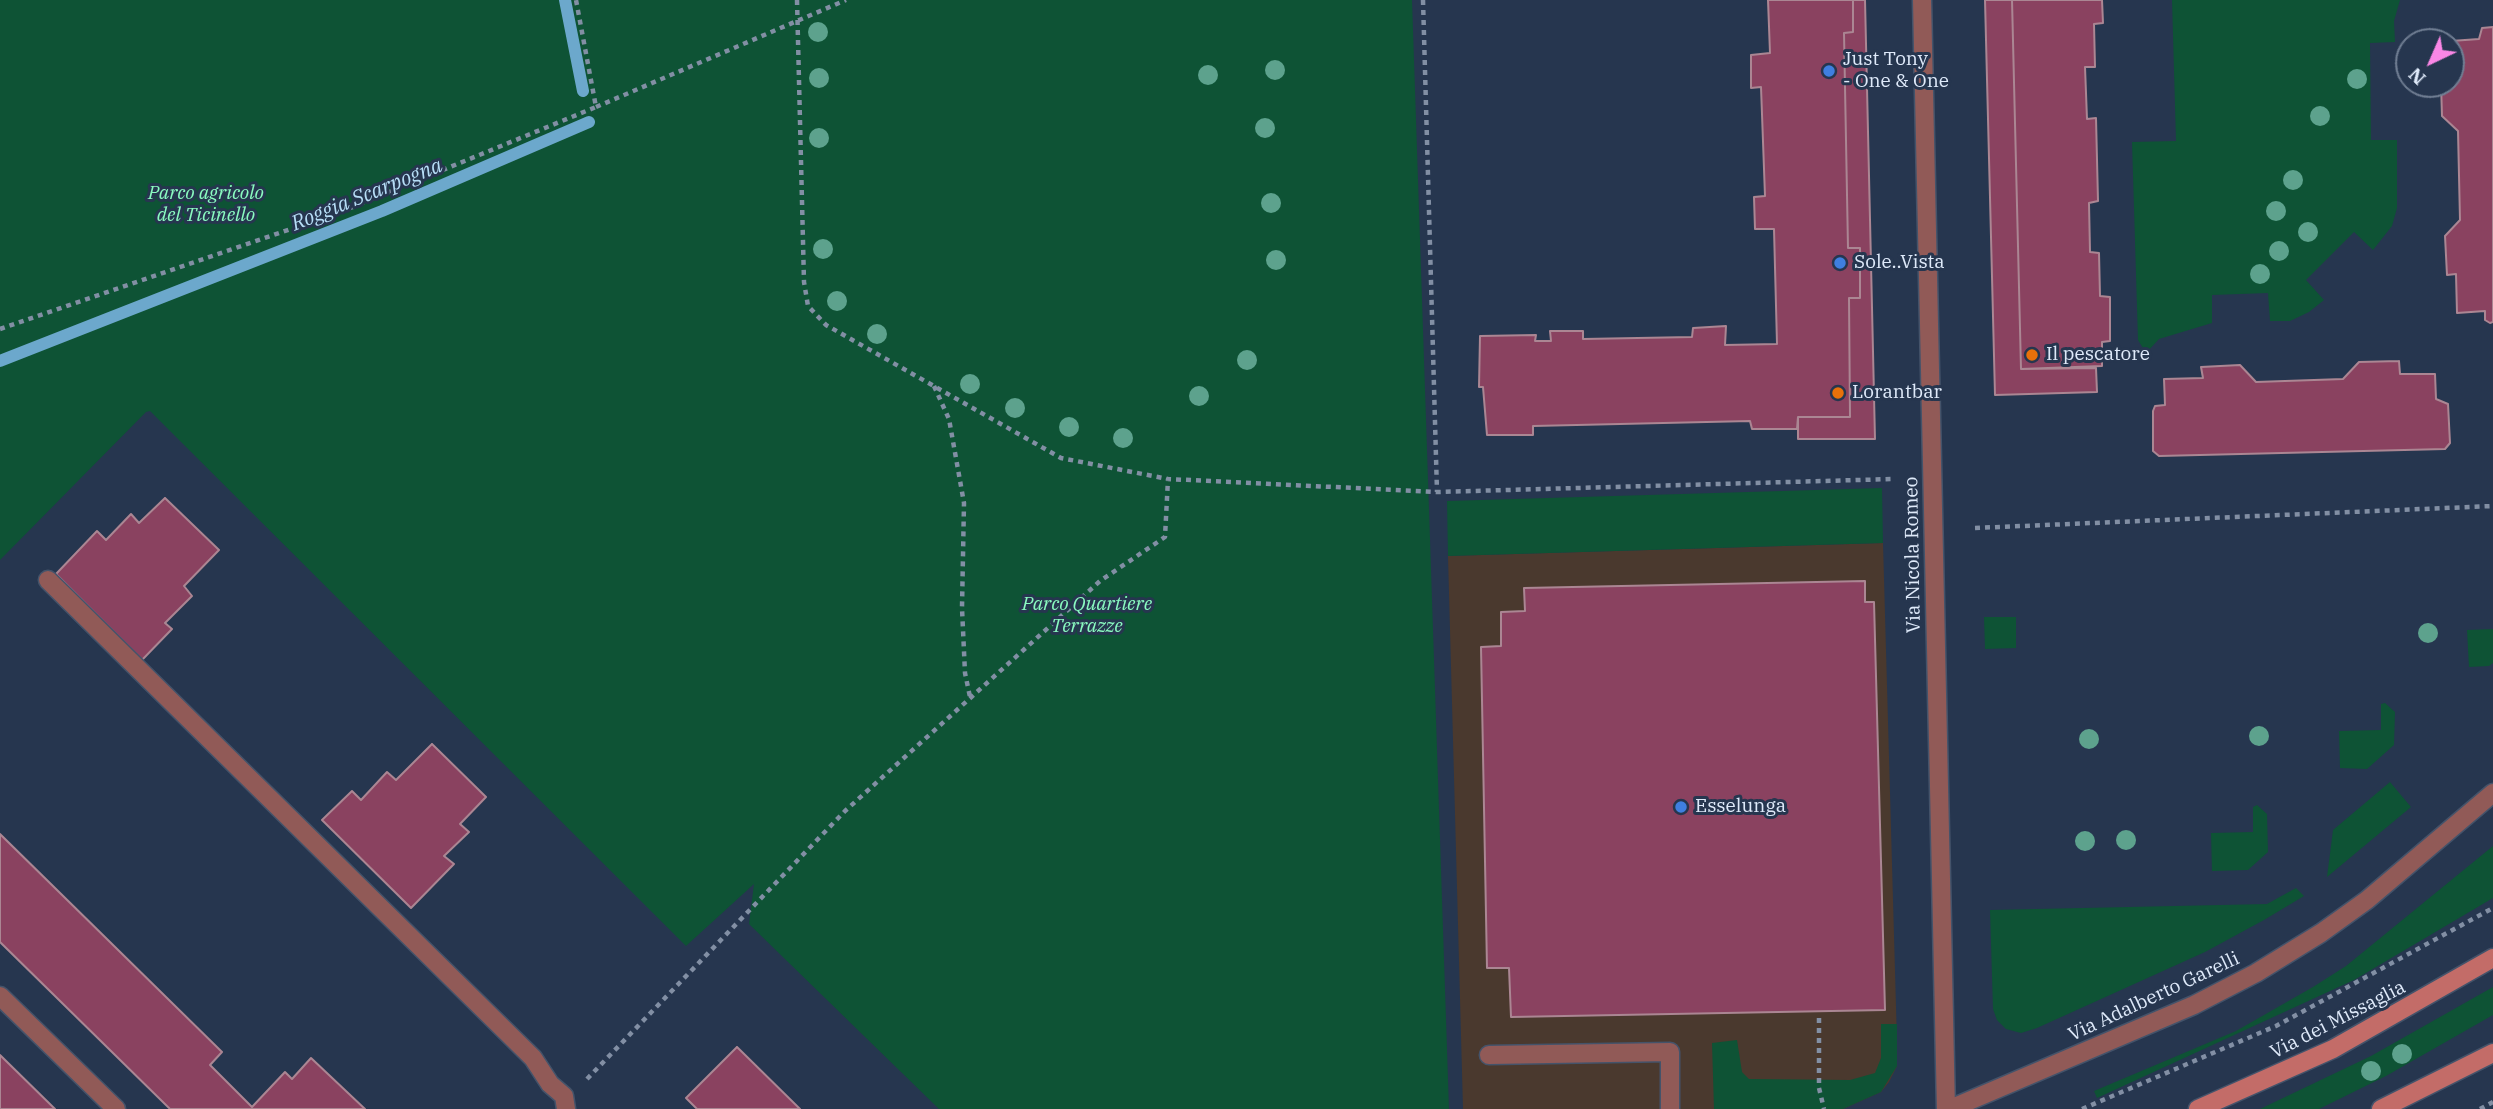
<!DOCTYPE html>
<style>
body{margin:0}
#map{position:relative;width:2493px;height:1109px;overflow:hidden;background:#26364f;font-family:"IBM Plex Serif",serif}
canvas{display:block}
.north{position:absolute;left:2395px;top:28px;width:70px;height:70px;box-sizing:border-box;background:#26364f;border:2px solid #707e93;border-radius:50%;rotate:224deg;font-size:19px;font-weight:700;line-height:28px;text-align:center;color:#dfeafa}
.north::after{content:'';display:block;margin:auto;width:24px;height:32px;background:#fa87e6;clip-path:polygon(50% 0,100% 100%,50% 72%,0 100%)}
</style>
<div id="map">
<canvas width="2493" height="1109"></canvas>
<div class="north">N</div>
</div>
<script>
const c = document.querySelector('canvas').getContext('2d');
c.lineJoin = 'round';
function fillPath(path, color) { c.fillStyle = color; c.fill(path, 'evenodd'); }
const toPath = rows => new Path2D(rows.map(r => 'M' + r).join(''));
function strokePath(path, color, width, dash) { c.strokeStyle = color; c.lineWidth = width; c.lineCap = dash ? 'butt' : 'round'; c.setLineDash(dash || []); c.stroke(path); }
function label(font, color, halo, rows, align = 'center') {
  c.font = font + ' "IBM Plex Serif",serif'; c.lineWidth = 6; c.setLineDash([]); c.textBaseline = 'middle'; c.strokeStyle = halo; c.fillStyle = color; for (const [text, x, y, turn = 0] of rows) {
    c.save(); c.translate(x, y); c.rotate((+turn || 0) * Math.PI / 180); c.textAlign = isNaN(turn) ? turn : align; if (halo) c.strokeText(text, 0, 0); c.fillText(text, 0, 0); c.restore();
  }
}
fillPath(toPath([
 [1883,543,1897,1042,1897,1066,1889,1082,1881,1092,1843,1109,1463,1109,1448,556]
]), '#4a392e');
fillPath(toPath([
 [0,0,1412,0,1449,1109,939,1109,749,924,754,884,686,946,150,411,146,412,0,560],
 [2172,0,2400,0,2394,21,2395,42,2370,43,2371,140,2397,140,2397,208,2392,226,2373,250,2354,232,2306,280,2324,300,2309,312,2290,321,2270,321,2268,293,2212,295,2212,323,2159,339,2146,353,2138,340,2132,142,2176,141],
 [1882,488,1883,543,1448,556,1447,501],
 [1984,617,2016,617,2016,648,1985,649],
 [2493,629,2493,663,2489,666,2469,667,2467,630],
 [2385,703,2395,712,2394,745,2367,769,2340,768,2339,731,2381,730,2381,704],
 [2390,782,2411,807,2327,877,2333,830],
 [2257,805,2267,814,2268,852,2248,870,2212,871,2211,833,2253,832,2253,807],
 [2493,846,2493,898,2354,980,2097,1098,2094,1091,2236,1031,2313,987,2346,966],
 [2296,888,2304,896,2264,920,2205,952,2037,1028,2021,1033,2006,1029,1997,1020,1993,1009,1990,910,2267,904],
 [2493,987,2493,1015,2386,1076,2319,1109,2260,1109,2371,1056],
 [1881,1024,1897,1024,1897,1066,1881,1092,1843,1109,1714,1109,1712,1043,1737,1040,1742,1072,1749,1079,1850,1080,1875,1073,1881,1058]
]), '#0e5335');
strokePath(toPath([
 [565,0,583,91],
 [0,361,382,211,589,122]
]), '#6ca8cc', 12);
const building = toPath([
 [1768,0,1853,0,1853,32,1844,33,1848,248,1860,248,1860,298,1849,298,1850,417,1798,417,1797,429,1752,429,1750,421,1533,426,1533,435,1487,435,1483,387,1479,387,1480,336,1536,335,1535,341,1551,341,1550,331,1583,331,1583,339,1692,337,1693,328,1726,326,1725,345,1777,344,1774,229,1755,229,1754,197,1765,196,1761,87,1751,88,1751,55,1770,53,1768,0],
 [1853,0,1865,0,1875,439,1798,439,1798,417,1850,417,1849,298,1860,298,1860,248,1848,248,1844,33,1853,32,1853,0],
 [1985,0,2012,0,2021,369,2096,368,2097,392,1995,395,1985,0],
 [2012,0,2102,0,2103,23,2094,24,2095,67,2085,67,2087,119,2096,118,2098,201,2089,203,2090,252,2099,253,2100,296,2110,297,2110,341,2102,342,2102,366,2021,369,2012,0],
 [2493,27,2493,322,2490,323,2485,320,2485,311,2457,313,2456,274,2447,275,2445,236,2460,220,2458,131,2442,116,2441,84,2451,84,2451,41,2479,39,2482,28,2493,27],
 [2399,361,2400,374,2435,374,2436,399,2448,404,2450,443,2445,449,2159,456,2153,451,2153,411,2155,406,2165,405,2164,379,2203,378,2201,367,2240,365,2256,382,2343,379,2359,362,2399,361],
 [165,498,219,550,184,586,192,596,165,623,172,629,142,660,56,574,97,531,106,540,131,514,139,523,165,498],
 [1865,581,1865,602,1874,602,1885,1010,1511,1017,1509,968,1487,968,1481,647,1501,646,1501,612,1525,611,1524,588,1865,581],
 [432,744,486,797,460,824,469,832,444,856,454,864,411,908,322,820,352,791,361,800,387,772,396,780,432,744],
 [0,834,222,1052,210,1065,252,1107,285,1072,292,1079,311,1058,365,1109,170,1109,0,942,0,834],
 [737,1047,800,1109,697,1109,686,1098,737,1047],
 [0,1055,55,1109,0,1109,0,1055]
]);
fillPath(building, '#8a4260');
strokePath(building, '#ab8693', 2);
const lane = toPath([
 [48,580,533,1058,550,1084,564,1096,566,1109],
 [1489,1055,1670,1052,1670,1109]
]);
const street = toPath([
 [1922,0,1946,1109],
 [0,996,116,1109],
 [1950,1109,2194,1005,2256,973,2321,933,2367,900,2493,793]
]);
const secondary = toPath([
 [2198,1109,2333,1049,2493,958],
 [2381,1109,2493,1053]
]);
strokePath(lane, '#44536a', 21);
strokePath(street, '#44536a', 21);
strokePath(secondary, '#44536a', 21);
strokePath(toPath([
 [797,0,804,282,808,306,826,325,1061,458,1168,479],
 [1423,0,1437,492],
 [596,107,846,0],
 [0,329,343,211,596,107,576,0],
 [934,386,949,419,964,503,962,608,965,673,970,697],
 [1975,528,2493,506],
 [1819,1018,1819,1088,1824,1109],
 [587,1079,845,811,1100,581,1165,537,1168,479,1437,492,1893,479],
 [2082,1109,2276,1026,2493,908],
 [2480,1109,2493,1102]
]), '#828fa4', 4.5, [5, 5]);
strokePath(lane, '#915a57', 18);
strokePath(street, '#915a57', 18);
strokePath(secondary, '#c36c68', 18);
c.fillStyle = '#5da28d';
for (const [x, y] of [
 [818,32],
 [1275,70],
 [1208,75],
 [819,78],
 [2357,79],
 [2320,116],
 [1265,128],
 [819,138],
 [2293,180],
 [1271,203],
 [2276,211],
 [2308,232],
 [823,249],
 [2279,251],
 [1276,260],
 [2260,274],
 [837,301],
 [877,334],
 [1247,360],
 [970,384],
 [1199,396],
 [1015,408],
 [1069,427],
 [1123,438],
 [2428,633],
 [2259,736],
 [2089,739],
 [2126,840],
 [2085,841],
 [2402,1054],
 [2371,1071]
]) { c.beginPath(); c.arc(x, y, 10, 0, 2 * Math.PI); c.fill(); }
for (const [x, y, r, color] of [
 [1829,71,7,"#3f7fe0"],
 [1840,263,7,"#3f7fe0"],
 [2032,355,7,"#e8710a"],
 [1838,393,7,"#e8710a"],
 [1681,807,7,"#3f7fe0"]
]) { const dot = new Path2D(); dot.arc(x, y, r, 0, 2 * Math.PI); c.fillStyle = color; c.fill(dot); strokePath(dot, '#26364f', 2.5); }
label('19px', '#dfeafa', '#26364f', [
 ["Just Tony",1843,60],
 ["- One & One",1843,82],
 ["Sole..Vista",1854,263],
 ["Il pescatore",2046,355],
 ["Lorantbar",1852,393],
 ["Esselunga",1695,807]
], 'left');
label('italic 19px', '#8afbc0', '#26364f', [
 ["Parco agricolo",206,194],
 ["del Ticinello",206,216],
 ["Parco Quartiere",1087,605],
 ["Terrazze",1087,627]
]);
label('19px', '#dfeafa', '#26364f', [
 ["Via Nicola Romeo",1913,555,-91],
 ["Via Adalberto Garelli",2154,997,-25],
 ["Via dei Missaglia",2338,1020,-27]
]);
label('italic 21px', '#b6ddf6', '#26364f', [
 ["Roggia Scarpogna",367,195,-22]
]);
</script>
